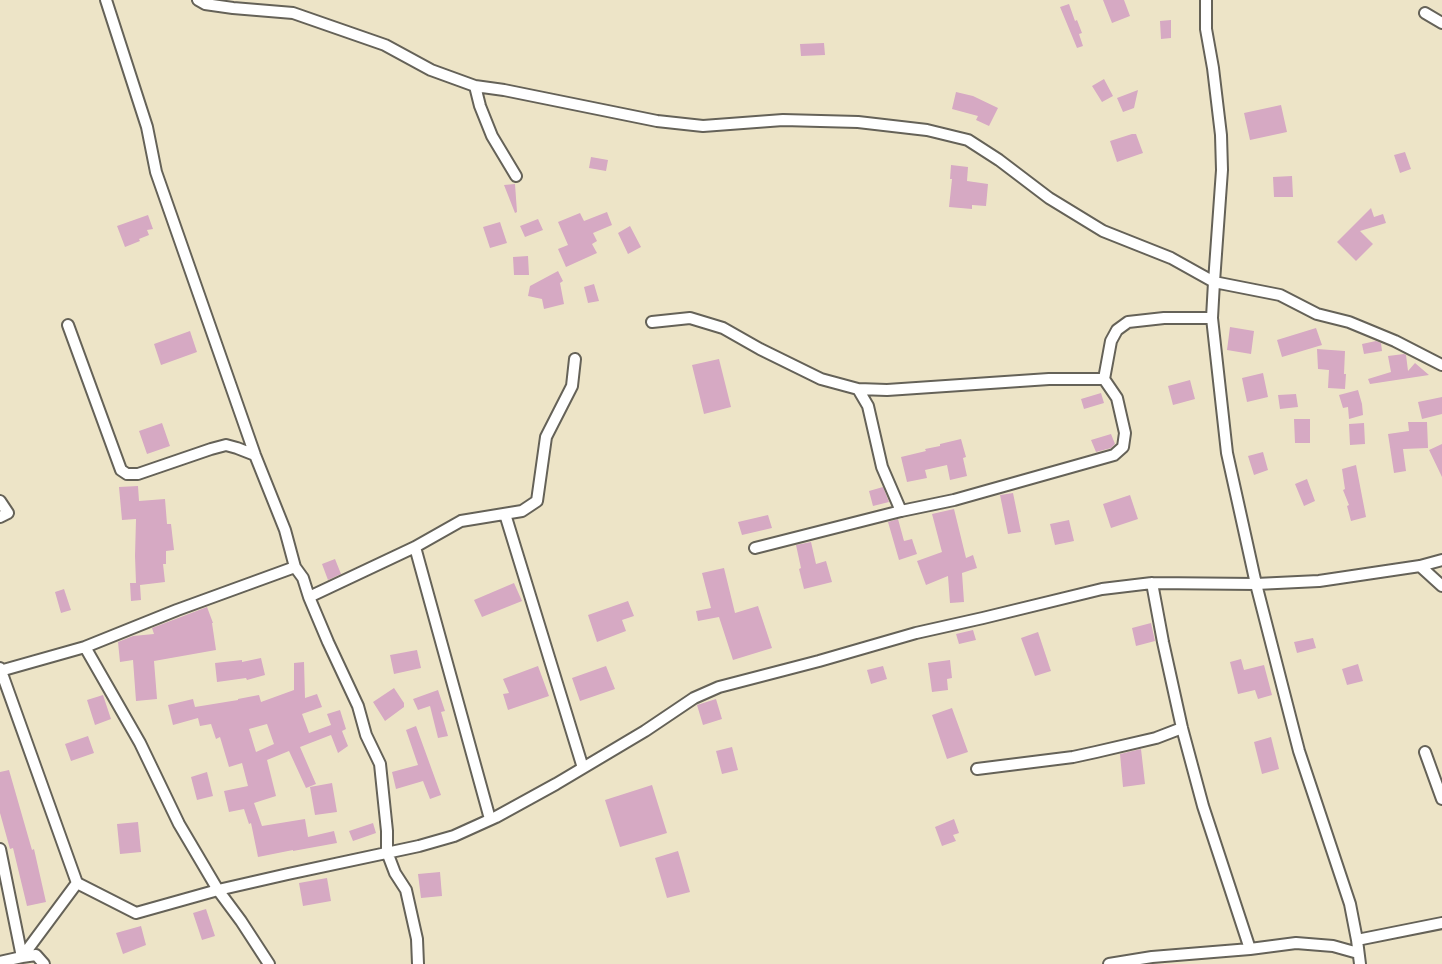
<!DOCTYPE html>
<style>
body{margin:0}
canvas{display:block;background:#ede4c7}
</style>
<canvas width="1442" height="964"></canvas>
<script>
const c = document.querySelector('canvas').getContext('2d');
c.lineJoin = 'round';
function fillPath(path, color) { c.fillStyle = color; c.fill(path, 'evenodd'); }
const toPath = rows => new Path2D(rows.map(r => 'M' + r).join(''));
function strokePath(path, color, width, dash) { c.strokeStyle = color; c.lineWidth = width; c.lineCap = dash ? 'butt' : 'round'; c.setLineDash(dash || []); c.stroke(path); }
fillPath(toPath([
 [1103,0,1124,0,1130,16,1112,23],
 [1069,4,1075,21,1077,20,1082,33,1079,34,1083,46,1077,48,1060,7],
 [1171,20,1171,38,1161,39,1160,21],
 [824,43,825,55,801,56,800,44],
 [1104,79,1113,96,1102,102,1092,86],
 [1138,90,1134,108,1123,112,1117,98],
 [956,92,973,96,998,108,989,126,976,120,978,116,952,109],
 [1281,105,1287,132,1250,140,1244,113],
 [1132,134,1136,134,1143,153,1117,162,1110,141],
 [1405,152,1411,169,1400,173,1394,155],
 [591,157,608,160,606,171,589,168],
 [951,165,968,167,967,181,988,184,986,206,972,205,972,209,949,207,952,179,950,179],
 [1292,176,1293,197,1274,197,1273,177],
 [515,184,517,212,515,213,504,185],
 [1371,208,1374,217,1383,214,1386,223,1360,231,1373,244,1356,261,1337,242],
 [607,212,612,225,593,233,597,241,592,244,597,253,566,267,558,249,568,245,558,222,580,213,584,221],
 [148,215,153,229,147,230,149,235,139,239,140,241,125,247,117,226],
 [538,219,543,230,525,237,520,226],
 [500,222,507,243,490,248,483,227],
 [630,226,641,247,628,254,618,233],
 [528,256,529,275,514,275,513,257],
 [558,271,563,281,560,283,564,304,544,309,542,299,528,296,530,286],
 [594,284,599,301,588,303,584,287],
 [1230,327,1254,331,1251,354,1227,350],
 [1316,328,1322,345,1282,357,1277,340],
 [190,331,197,352,161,365,154,344],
 [1376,341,1381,343,1382,351,1364,354,1362,344],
 [1317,349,1345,351,1344,374,1346,374,1345,389,1328,388,1329,370,1318,369],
 [1404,354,1406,355,1408,371,1415,363,1429,375,1370,384,1368,379,1391,372,1388,356],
 [719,359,731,407,704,414,692,365],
 [1263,373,1268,397,1247,402,1242,378],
 [1190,380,1195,399,1173,405,1168,386],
 [1358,390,1362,404,1363,415,1349,419,1348,407,1343,408,1339,395],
 [1101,393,1104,403,1084,409,1081,399],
 [1296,394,1298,407,1280,409,1278,395],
 [1442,397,1442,414,1422,419,1418,402],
 [1294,419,1310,419,1310,443,1295,443],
 [1408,422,1427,422,1428,448,1403,449,1406,471,1394,473,1388,434,1409,431],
 [162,423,170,446,147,454,139,431],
 [1364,423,1365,444,1350,445,1349,424],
 [1111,434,1115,444,1111,448,1096,452,1091,440],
 [961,439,966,457,963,458,967,476,950,480,947,465,925,470,927,478,907,482,901,457,926,451,925,449,940,446,940,444],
 [1442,444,1442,477,1429,450],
 [1263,452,1268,470,1254,475,1248,456],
 [1356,465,1366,517,1351,521,1347,506,1349,505,1343,490,1345,489,1342,469],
 [1307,479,1315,501,1304,506,1295,484],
 [138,486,139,501,165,499,167,524,171,524,174,550,166,551,166,564,163,564,165,582,140,585,141,600,131,601,130,583,136,583,135,556,136,519,122,520,119,487],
 [883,487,889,502,873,506,869,491],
 [1013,493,1021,532,1008,534,1000,495],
 [1130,495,1138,519,1111,528,1103,504],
 [954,509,966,558,973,555,977,568,962,573,964,602,950,603,948,576,926,585,917,561,942,552,932,514],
 [768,515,772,528,742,535,738,522],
 [898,519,904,541,912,539,917,554,899,560,888,522],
 [1069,520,1074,541,1055,545,1050,524],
 [811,542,816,564,826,561,832,582,804,589,799,569,801,568,796,545],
 [335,559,341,574,328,580,322,564],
 [724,568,735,613,758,606,772,648,733,660,719,617,698,621,696,611,711,608,702,573],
 [514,583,522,601,482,617,474,600],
 [64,589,71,610,61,613,55,592],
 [628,601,634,616,622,620,626,631,597,642,588,615],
 [207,607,213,623,212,623,216,650,154,661,157,699,136,701,133,660,120,662,118,642,133,636,154,634,152,628],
 [1151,623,1155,641,1136,646,1132,628],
 [973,630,976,640,959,644,956,634],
 [1038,632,1051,671,1035,676,1021,638],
 [1313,638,1316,648,1297,653,1294,642],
 [417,650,421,668,394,674,390,655],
 [261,658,265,675,247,680,246,678,217,682,215,663,242,660,242,662],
 [1241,659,1244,670,1264,665,1272,695,1258,699,1255,690,1238,694,1230,662],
 [950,660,952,678,947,679,948,690,932,692,928,663],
 [304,662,305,698,317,694,322,707,302,714,309,733,331,725,327,714,340,710,346,729,342,731,348,746,338,753,331,735,300,747,316,784,306,788,289,751,267,760,276,796,254,803,262,826,305,819,308,837,334,831,337,843,293,851,293,850,258,857,251,823,249,824,244,809,229,812,224,791,248,786,242,763,229,767,220,737,216,739,211,724,200,726,198,718,173,725,168,705,193,699,195,707,238,700,238,699,259,695,261,702,294,690,294,663],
 [267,724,274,744,256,752,249,729],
 [1358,664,1363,681,1347,685,1342,669],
 [538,666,549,696,508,710,503,694,509,693,503,679],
 [606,666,615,689,580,701,572,678],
 [883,666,887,679,871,684,867,670],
 [394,688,404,703,404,707,385,721,373,702],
 [438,690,445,711,441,712,448,736,438,738,430,706,418,710,413,699],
 [103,695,111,719,95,725,87,700],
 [716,699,722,719,703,725,697,705],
 [952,708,968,752,947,759,932,715],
 [416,726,441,795,430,799,423,781,396,789,392,772,418,765,406,730],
 [88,736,94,753,71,761,65,744],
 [1271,737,1279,769,1262,774,1254,742],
 [732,747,738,770,722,774,716,751],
 [1141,749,1145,784,1123,787,1120,754],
 [9,770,32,850,34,849,46,902,27,906,13,848,10,849,0,813,0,772],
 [207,772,213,796,197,800,191,777],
 [332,783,337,812,315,815,310,787],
 [652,785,667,833,620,847,605,800],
 [954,819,959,833,953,835,956,841,942,846,935,827],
 [138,822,141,852,120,854,117,824],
 [373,823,376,833,353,841,349,831],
 [678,851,690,892,667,898,655,858],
 [440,872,442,896,421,898,418,874],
 [327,878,331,901,303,906,299,883],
 [206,909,215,936,202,940,193,913],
 [141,926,146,945,123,954,116,933]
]), '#d6a9c3');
const street = toPath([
 [106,0,147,127,156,172,255,455,285,530,295,567,303,578,309,597,328,642,358,706,366,735,380,764,387,831,387,852,395,873,406,890,417,939,418,964],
 [198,0,205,4,233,8,293,13,385,45,431,70,475,86,504,90,657,121,703,126,783,120,858,122,927,130,968,140,999,160,1049,198,1103,231,1171,258,1214,282,1280,295,1317,314,1349,322,1395,341,1442,365],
 [1206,0,1206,29,1213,68,1221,135,1222,170,1214,282,1212,318,1227,453,1256,584,1291,720,1299,751,1350,904,1357,940,1360,964],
 [1425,13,1442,23],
 [475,86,480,106,492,136,516,176],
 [652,322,690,318,723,328,760,349,821,379,858,389,887,390,1049,379,1104,379],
 [68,325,121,470,127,474,138,474,211,449,226,445,237,448,255,455],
 [858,389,868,406,882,467,901,511],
 [0,501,8,513,0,517],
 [505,514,583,768],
 [415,547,490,819],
 [755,548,901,511,954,500,1114,455,1123,447,1125,433,1117,398,1104,379,1111,341,1117,330,1128,322,1164,318,1212,318],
 [1420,566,1442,586],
 [1152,583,1163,642,1182,728,1203,806,1250,949],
 [309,597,415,547,461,521,522,511,537,501,546,437,572,386,575,359],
 [85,647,140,743,179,824,218,890,241,921,269,964],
 [0,668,77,883],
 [0,671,85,647,177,610,295,567],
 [1425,752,1442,799],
 [977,769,1073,757,1096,752,1156,738,1182,728],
 [0,849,22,957,36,955,44,964],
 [1357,940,1442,923],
 [0,962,22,957,77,883,136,913,218,890,288,874,419,846,454,836,496,817,556,784,645,731,694,698,719,687,819,661,916,633,983,618,1102,589,1152,583,1256,584,1319,581,1420,566,1442,560],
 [1109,964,1152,957,1250,949,1296,943,1333,946,1358,953]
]);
strokePath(street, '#656258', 14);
strokePath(street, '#fff', 10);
</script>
